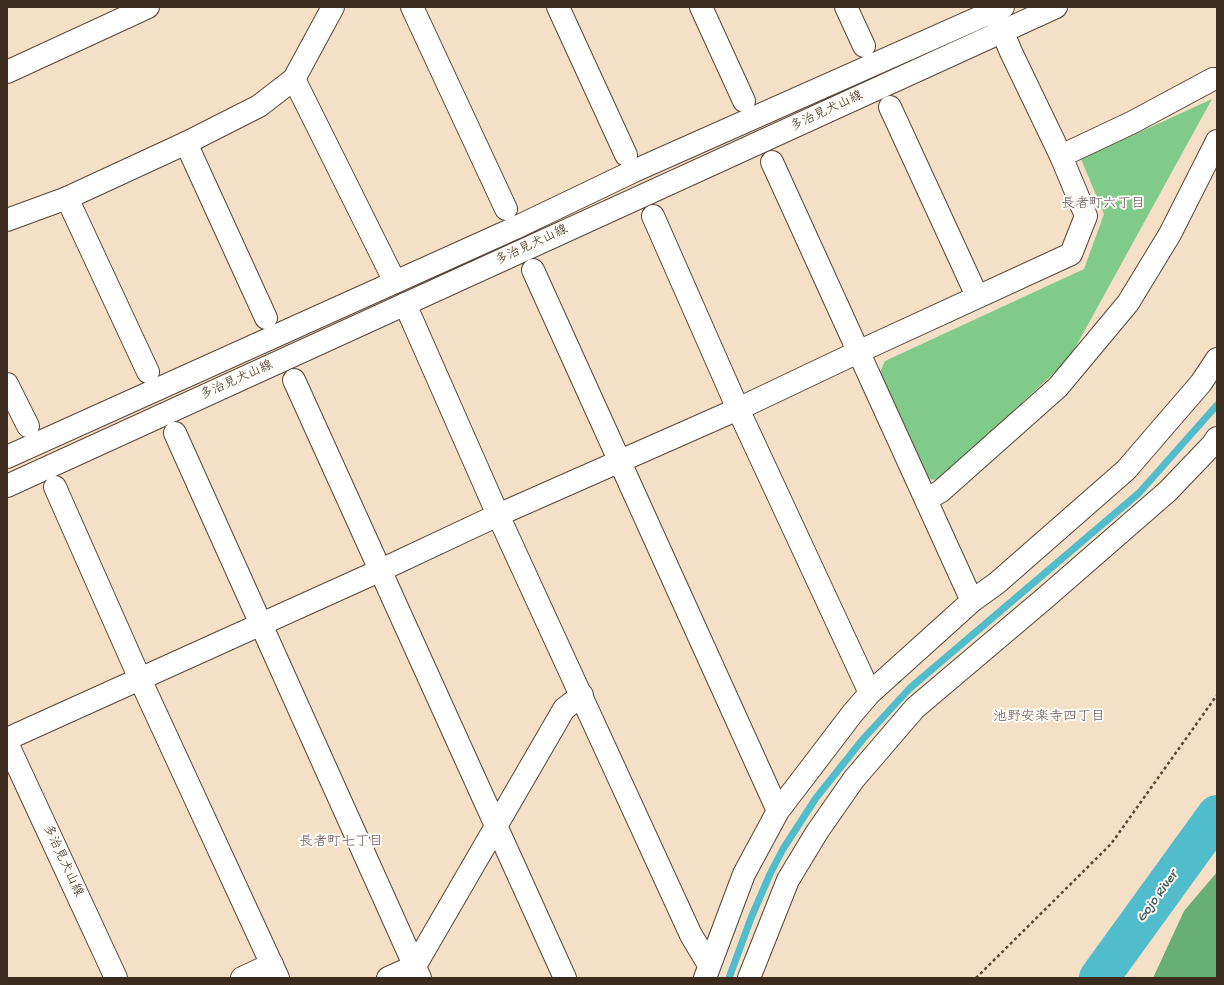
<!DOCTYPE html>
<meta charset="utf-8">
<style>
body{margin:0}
#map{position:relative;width:1224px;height:985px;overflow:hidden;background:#f4e0c6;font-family:"Gochi Hand",sans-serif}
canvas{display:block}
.frame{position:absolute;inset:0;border:8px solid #3b2a1e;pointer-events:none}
</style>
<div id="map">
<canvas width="1224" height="985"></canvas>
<div class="frame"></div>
</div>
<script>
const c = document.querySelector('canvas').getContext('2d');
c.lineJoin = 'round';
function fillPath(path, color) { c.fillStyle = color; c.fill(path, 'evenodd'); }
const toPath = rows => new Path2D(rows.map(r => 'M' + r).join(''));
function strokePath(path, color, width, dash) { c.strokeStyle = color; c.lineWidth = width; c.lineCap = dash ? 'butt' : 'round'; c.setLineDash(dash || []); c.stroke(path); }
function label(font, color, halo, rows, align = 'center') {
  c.font = font + ' "Gochi Hand","Klee One",sans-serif'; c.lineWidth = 4; c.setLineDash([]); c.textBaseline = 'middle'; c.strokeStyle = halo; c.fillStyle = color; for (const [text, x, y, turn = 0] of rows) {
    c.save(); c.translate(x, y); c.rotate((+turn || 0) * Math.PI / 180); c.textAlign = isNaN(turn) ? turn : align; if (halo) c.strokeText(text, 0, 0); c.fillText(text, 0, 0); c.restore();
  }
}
fillPath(toPath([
 [1212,99,1069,359,939,480,928,479,880,372,885,361,1084,269,1104,214,1081,159]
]), '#80cb89');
fillPath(toPath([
 [1217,872,1217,978,1153,978,1184,911]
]), '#68af75');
strokePath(toPath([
 [729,978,751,918,770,874,783,849,816,798,863,739,910,688,1139,493,1217,405]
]), '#50bccc', 7);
strokePath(toPath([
 [1099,978,1217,815]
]), '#50bccc', 40);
const street = toPath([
 [412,7,506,209],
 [558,7,626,155],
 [701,7,744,101],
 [846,7,864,46],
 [7,72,148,7],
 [294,79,395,282],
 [890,107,977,296],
 [186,143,266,318],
 [1061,156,1133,122,1213,79,1217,79],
 [772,162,972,601],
 [67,198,148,372],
 [653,216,738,409,870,693],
 [533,270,778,811],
 [405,304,498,515,691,935,709,965],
 [294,380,565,978],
 [7,384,28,426],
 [175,433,420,978],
 [55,487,140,679,278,978],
 [926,500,941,491,1058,387,1128,303,1170,234,1217,141],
 [242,978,272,964],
 [388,978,415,966,564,709,582,695],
 [705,978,744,874,778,811,852,714,870,693,972,601,997,583,1126,470,1201,383,1217,359]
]);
const secondary = toPath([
 [7,220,67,198,186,143,259,106,294,79,333,7],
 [7,739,381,570,498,515,738,409,858,352,1071,254,1086,216,1061,156,1011,52,995,14],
 [749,978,788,880,817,832,854,779,915,708,1045,598,1168,491,1212,445,1217,438]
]);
const primary = toPath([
 [7,457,515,228,634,171,1003,7],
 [7,486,1056,7],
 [7,743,116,978]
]);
strokePath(street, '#574537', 24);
strokePath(secondary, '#574537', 24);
strokePath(primary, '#574537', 24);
strokePath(toPath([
 [976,978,1111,844,1217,695]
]), '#574537', 2.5, [3, 3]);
strokePath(street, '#fff', 22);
strokePath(secondary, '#fff', 22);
strokePath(primary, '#fff', 22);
label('13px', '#3b2a1e', '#fdfcf7', [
 ["多治見犬山線",827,112,-25],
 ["多治見犬山線",532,246,-25],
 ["多治見犬山線",237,381,-24],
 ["多治見犬山線",62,861,65]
]);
label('14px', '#6b5961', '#fdfcf7', [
 ["長者町六丁目",1103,205],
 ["池野安楽寺四丁目",1049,718],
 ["長者町七丁目",341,843]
]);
label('italic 14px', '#425d5b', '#fdfcf7', [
 ["Gojo River",1158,897,-54]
]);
</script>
